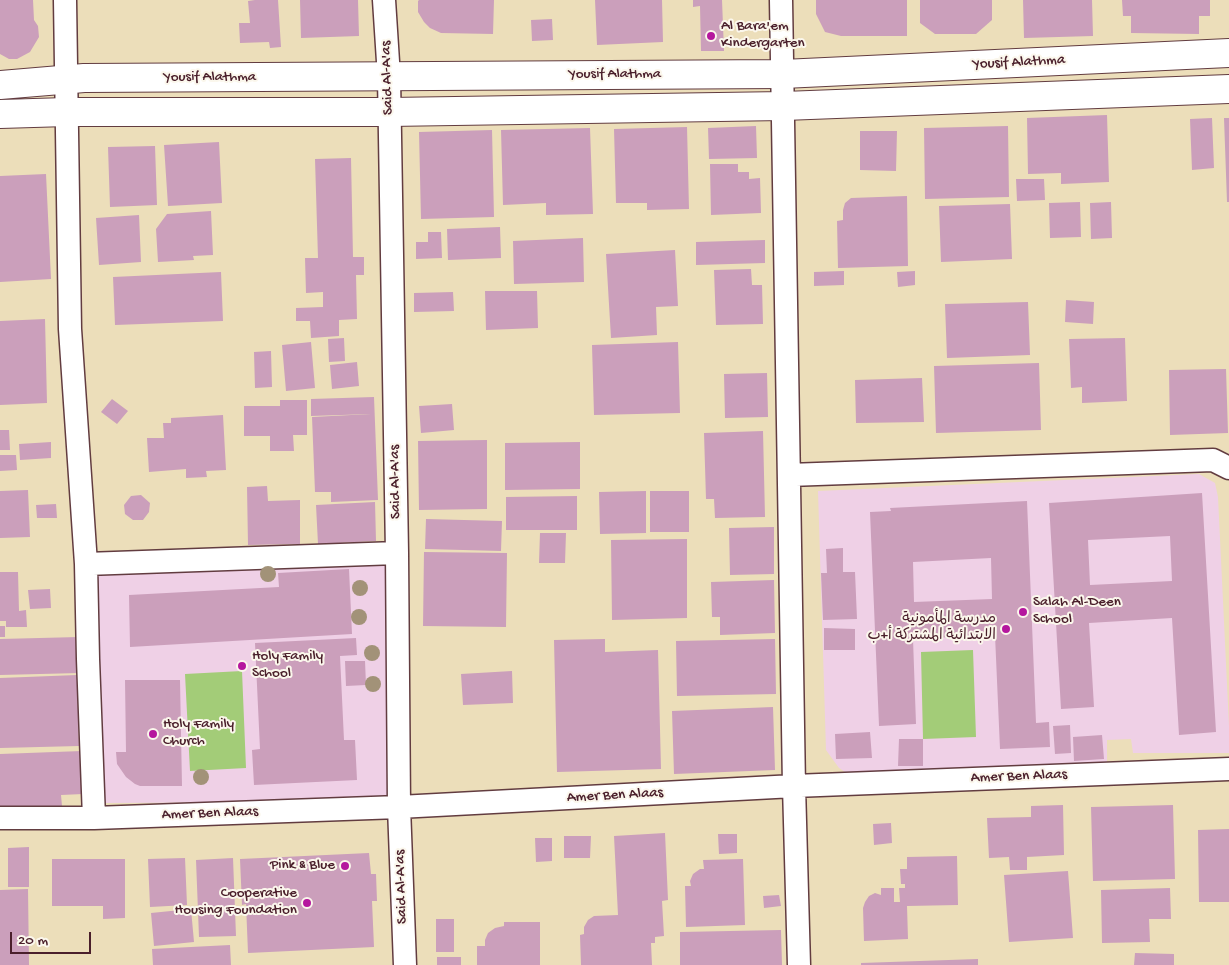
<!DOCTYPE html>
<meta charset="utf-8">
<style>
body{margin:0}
#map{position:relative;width:1229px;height:965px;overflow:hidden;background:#ecdeba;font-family:"Gochi Hand",sans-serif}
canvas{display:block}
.scale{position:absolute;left:10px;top:932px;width:81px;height:22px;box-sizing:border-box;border:2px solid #4a1f2b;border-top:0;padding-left:6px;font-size:15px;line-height:18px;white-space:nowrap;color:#4a1f2b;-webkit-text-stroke:4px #fbf7ec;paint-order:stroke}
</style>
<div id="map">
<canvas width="1229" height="965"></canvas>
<div class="scale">20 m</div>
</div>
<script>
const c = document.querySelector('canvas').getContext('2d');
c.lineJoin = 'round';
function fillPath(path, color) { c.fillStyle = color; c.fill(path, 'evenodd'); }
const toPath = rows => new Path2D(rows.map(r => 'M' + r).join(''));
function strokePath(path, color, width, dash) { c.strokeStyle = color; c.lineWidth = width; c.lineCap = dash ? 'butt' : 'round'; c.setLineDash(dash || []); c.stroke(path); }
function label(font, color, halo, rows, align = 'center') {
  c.font = font + ' "Gochi Hand","Playpen Sans Arabic",sans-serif'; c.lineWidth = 4; c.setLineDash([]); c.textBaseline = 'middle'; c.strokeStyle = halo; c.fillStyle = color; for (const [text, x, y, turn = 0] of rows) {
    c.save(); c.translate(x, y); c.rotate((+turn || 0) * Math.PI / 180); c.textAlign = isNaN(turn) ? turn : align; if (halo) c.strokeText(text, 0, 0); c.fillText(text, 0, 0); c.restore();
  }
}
fillPath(toPath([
 [1199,474,1215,483,1218,497,1229,726,1229,753,1133,753,1131,739,1107,740,1107,763,848,774,839,768,826,750,818,491],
 [386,551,388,796,346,802,98,803,90,562]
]), '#efd0e6');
fillPath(toPath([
 [973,650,976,737,923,739,921,652],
 [242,671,246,768,190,771,185,674]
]), '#a3cc78');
fillPath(toPath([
 [0,0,33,0,34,20,38,26,39,37,30,52,17,59,9,59,0,54],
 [255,0,278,0,281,47,270,48,269,42,240,43,239,23,250,23,248,1],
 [300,0,358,0,359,36,301,38],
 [419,0,494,0,493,34,441,33,430,28,424,22,418,12,418,1],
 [595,0,662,0,663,42,597,45],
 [693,0,722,0,724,51,701,51,700,6,693,7],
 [816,0,907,0,907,36,841,36,825,32,816,14],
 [920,0,992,0,992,20,976,34,935,34,920,23],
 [1023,0,1092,0,1093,36,1024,38],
 [1122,0,1210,0,1210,16,1199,16,1199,34,1131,33,1131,16,1123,16],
 [552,19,553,40,532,41,531,20],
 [1107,115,1109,182,1061,184,1061,173,1028,174,1027,118],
 [1212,118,1214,168,1192,170,1190,119],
 [1224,118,1229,118,1229,202,1227,202],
 [756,126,757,158,709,159,708,128],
 [1008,126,1009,197,925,199,924,128],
 [687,127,689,209,647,210,647,203,616,203,614,129],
 [590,128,593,214,546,215,546,203,503,205,501,130],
 [492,130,494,217,421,219,419,132],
 [860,131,897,131,896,171,860,170],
 [219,142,222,203,168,206,164,145],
 [155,146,157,205,110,207,108,147],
 [351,158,353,257,364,257,364,275,356,275,357,319,339,320,339,336,311,338,310,321,296,321,296,308,323,307,323,292,306,293,305,258,318,258,315,159],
 [710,164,738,164,738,172,749,172,749,179,760,178,761,213,711,215],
 [46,174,51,279,0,282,0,176],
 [1016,179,1044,179,1045,200,1017,201],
 [907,196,908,266,838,268,837,221,843,220,843,210,845,203,851,198],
 [1080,202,1081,237,1050,238,1049,203],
 [1111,202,1112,238,1091,239,1090,203],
 [1010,204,1012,259,941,262,939,206],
 [211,211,213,255,193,256,194,260,158,262,156,229,167,214],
 [139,215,141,262,99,265,96,218],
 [500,227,501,258,448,260,447,229],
 [428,232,441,232,442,258,416,259,416,242,428,242],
 [583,238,584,282,514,284,513,241],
 [765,240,765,263,696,265,696,242],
 [675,250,678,306,656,307,657,335,611,338,606,254],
 [751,269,752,285,762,285,763,324,716,325,714,270],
 [844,271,844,285,814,286,814,272],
 [915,271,915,285,898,287,897,272],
 [221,272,223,321,115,325,113,277],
 [485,291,537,291,538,328,486,330],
 [453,292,454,311,414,312,414,293],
 [1066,300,1094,302,1093,324,1065,322],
 [1028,302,1030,355,947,358,945,304],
 [45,319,47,403,0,405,0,321],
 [344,338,345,361,329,362,328,339],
 [1125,338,1127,401,1082,403,1082,387,1071,388,1069,339],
 [311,342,315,388,286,391,282,345],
 [678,342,680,413,594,415,592,345],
 [271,351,272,387,255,388,254,352],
 [357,362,359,386,332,389,330,365],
 [1039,363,1041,430,936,433,934,366],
 [1226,369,1228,433,1170,435,1169,370],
 [767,373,768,417,725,418,724,374],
 [922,378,924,422,856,423,855,380],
 [374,397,378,500,331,502,331,492,315,492,312,417,371,414,311,416,311,399],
 [112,399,128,411,117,424,101,412],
 [280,400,307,400,307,435,293,435,294,451,270,451,270,436,244,436,244,406,280,406],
 [452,404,454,430,421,433,419,406],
 [223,415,226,470,206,471,207,477,186,478,186,469,149,472,147,438,164,438,163,423,171,423,171,418],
 [0,430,9,430,10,450,0,450],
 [763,431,765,517,715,518,714,499,706,499,704,433],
 [487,440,487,509,419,510,418,441],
 [51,442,51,458,20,460,19,444],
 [580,442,580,489,505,490,505,443],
 [0,455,16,455,17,470,0,471],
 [267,486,268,501,300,500,300,544,248,545,247,487],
 [28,490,30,537,0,538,0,491],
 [646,491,646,533,600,534,599,492],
 [650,491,689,491,689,532,650,532],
 [1202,493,1216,732,1179,735,1172,618,1089,623,1094,707,1061,709,1049,503],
 [1170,536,1172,581,1090,585,1088,540],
 [141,495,150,503,149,512,143,520,133,520,125,514,124,505,131,496],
 [577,496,577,530,506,530,506,497],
 [1027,501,1036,723,1049,722,1050,747,1000,749,995,635,913,639,916,724,879,726,870,512,891,511,890,508],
 [991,558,992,599,914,602,913,562],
 [375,502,376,541,318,544,316,505],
 [56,504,57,518,37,518,36,505],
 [426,519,502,521,501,551,425,549],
 [774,527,774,574,730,575,729,528],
 [540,533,566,533,565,563,539,563],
 [687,539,687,618,612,620,611,540],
 [843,548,843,572,855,572,857,619,823,620,821,573,827,573,826,549],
 [424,552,507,553,506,627,423,626],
 [349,569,352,634,130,647,129,595,279,587,278,573],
 [0,572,18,572,19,611,26,610,27,627,6,627,6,621,0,621],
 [774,580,775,633,720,635,720,617,712,617,711,582],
 [50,589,51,608,30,609,28,590],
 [0,626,5,626,5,637,0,637],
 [824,628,855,629,855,650,824,650],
 [79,637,80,673,0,675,0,639],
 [356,638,357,655,340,656,344,740,355,740,357,780,254,785,252,750,260,749,255,643],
 [605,639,605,652,658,650,661,769,557,772,554,640],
 [775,639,776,694,677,696,676,641],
 [345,661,365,661,366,685,346,686],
 [512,671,513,703,463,705,461,674],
 [77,675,79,746,0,748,0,678],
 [125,680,180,680,182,786,140,786,135,784,126,777,117,764,116,752,126,752],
 [773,707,775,770,674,774,672,711],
 [1070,725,1071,753,1055,754,1053,726],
 [870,732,872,758,836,759,835,734],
 [1102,735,1104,759,1074,761,1073,737],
 [899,739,923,739,923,766,898,766],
 [82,751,83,794,61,795,62,806,0,808,0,754],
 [1063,805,1064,855,1027,857,1027,870,1010,870,1009,857,989,858,987,818,1031,817,1031,806],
 [1173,805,1175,879,1093,881,1091,807],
 [891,823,892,843,874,845,873,824],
 [1229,829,1229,902,1199,902,1198,830],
 [665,833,668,900,662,901,664,936,655,937,655,943,651,943,652,965,581,965,580,935,584,934,584,927,588,920,594,916,618,915,614,836],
 [718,834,737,834,737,853,719,854],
 [564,836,591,836,590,858,564,858],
 [535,838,552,838,552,861,536,862],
 [29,847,29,887,8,887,8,848],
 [369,853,371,874,376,874,377,901,372,901,374,947,248,953,246,904,242,905,240,859],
 [957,856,958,905,907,906,908,939,864,941,863,908,865,902,869,896,875,893,881,895,881,888,894,888,894,902,900,902,899,888,905,888,905,884,901,884,900,869,907,869,907,857],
 [185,858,187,905,150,907,148,859],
 [233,858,236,936,199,937,196,860],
 [52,859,125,859,125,918,103,919,103,906,52,906],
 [743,859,745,925,686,927,685,886,691,886,690,881,693,874,700,869,704,869,703,860],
 [1068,871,1073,938,1009,942,1004,875],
 [1170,888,1171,919,1149,919,1150,942,1102,943,1101,890],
 [28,889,29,965,0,965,0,890],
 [779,895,781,906,764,908,763,896],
 [191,909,194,942,154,946,151,913],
 [436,919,454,919,454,952,436,952],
 [504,922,540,922,540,965,477,965,477,946,485,946,485,940,488,933,495,928,504,926],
 [781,930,782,965,680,965,680,932],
 [230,945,231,965,153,965,152,949],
 [1135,953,1174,954,1174,965,1134,965],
 [437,957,461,957,461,965,437,965],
 [978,959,978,965,861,965,861,963]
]), '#cb9fbb');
const minor = toPath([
 [65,0,70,329,86,564,88,659,94,818],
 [384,0,389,77,397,553,399,807,405,965],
 [781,0,794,786,799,965],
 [789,475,1213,460,1229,468],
 [86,564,397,553],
 [0,818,94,818,399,807,794,786,1229,769]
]);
const tertiary = toPath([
 [0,85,84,78,783,74,1229,53],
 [0,114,67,112,389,112,784,106,1229,89]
]);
strokePath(minor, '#623c40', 25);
strokePath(tertiary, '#623c40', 30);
strokePath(minor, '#fff', 22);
strokePath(tertiary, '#fff', 28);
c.fillStyle = '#a29278';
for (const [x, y] of [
 [268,574],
 [360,588],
 [359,617],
 [372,653],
 [373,684],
 [201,777]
]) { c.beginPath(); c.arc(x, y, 8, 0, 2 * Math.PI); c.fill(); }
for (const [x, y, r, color] of [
 [711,36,5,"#b5179e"],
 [1023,612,5,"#b5179e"],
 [1006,629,5,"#b5179e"],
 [242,666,5,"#b5179e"],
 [153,734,5,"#b5179e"],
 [345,866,5,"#b5179e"],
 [307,903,5,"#b5179e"]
]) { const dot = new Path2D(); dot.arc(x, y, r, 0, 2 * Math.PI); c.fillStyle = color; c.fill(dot); strokePath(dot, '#fbf7ec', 2); }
label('15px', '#4a1f2b', '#fbf7ec', [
 ["Al Bara'em",721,27],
 ["Kindergarten",721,44],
 ["Salah Al-Deen",1033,603],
 ["School",1033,620],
 ["مدرسة المأمونية",996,620,"right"],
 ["الابتدائية المشتركة أ+ب",996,637,"right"],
 ["Holy Family",252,657],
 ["School",252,674],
 ["Holy Family",163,725],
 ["Church",163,742],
 ["Pink & Blue",335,866,"right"],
 ["Cooperative",297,894,"right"],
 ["Housing Foundation",297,911,"right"]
], 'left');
label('15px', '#4a1f2b', '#fbf7ec', [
 ["Yousif Alathma",1019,63,-3],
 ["Yousif Alathma",615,75],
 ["Yousif Alathma",210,78],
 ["Said Al-A'as",388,78,-92],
 ["Said Al-A'as",396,482,-91],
 ["Amer Ben Alaas",1019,777,-2],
 ["Amer Ben Alaas",615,796,-3],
 ["Amer Ben Alaas",210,814,-2],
 ["Said Al-A'as",402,887,-92]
]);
</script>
